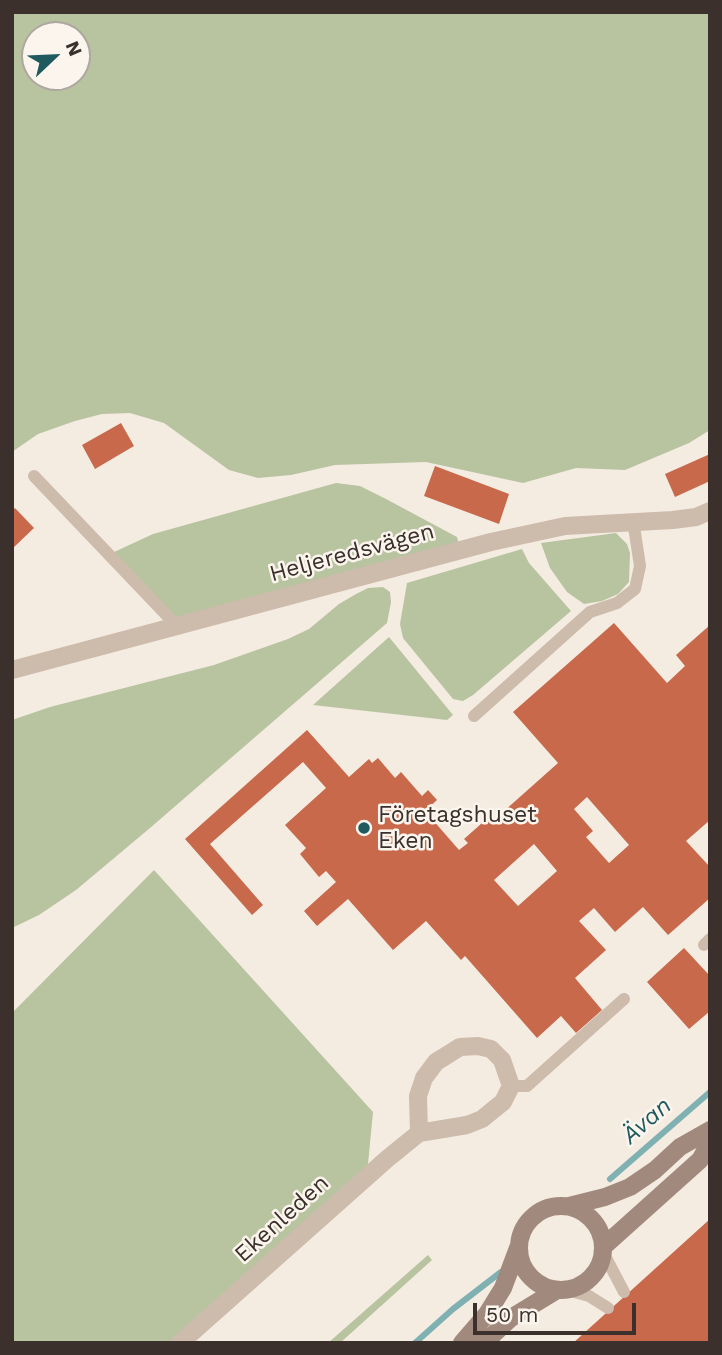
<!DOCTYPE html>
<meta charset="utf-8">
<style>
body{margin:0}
#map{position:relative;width:722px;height:1355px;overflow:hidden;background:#f4ebe1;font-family:"Work Sans",sans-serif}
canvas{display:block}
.frame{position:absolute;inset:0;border:14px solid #3b302b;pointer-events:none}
.north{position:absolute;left:21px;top:21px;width:70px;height:70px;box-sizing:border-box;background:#fbf5ee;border:2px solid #aea6a0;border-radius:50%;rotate:67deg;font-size:19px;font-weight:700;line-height:28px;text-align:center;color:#3b302b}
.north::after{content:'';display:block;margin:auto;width:24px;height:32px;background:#1f5a5e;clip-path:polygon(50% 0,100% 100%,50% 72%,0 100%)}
.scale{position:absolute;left:473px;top:1303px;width:163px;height:32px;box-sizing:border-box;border:4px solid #3b302b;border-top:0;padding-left:9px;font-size:21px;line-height:24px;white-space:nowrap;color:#3b302b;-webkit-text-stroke:5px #fbf5ee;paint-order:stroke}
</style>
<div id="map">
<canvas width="722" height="1355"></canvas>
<div class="frame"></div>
<div class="north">N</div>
<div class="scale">50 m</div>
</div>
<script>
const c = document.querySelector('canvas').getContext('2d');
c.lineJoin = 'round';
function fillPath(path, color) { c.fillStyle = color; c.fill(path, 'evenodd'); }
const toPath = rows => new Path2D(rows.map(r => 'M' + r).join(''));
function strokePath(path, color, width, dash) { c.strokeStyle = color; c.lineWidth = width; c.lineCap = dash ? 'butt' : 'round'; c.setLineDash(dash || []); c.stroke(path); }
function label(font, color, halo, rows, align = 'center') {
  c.font = font + ' "Work Sans",sans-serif'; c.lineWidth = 5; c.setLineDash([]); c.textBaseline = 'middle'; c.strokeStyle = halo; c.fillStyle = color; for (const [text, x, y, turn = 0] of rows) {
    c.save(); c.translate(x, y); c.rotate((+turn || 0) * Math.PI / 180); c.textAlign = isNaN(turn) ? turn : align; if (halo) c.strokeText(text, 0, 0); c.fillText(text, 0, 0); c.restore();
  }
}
fillPath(toPath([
 [12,12,710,12,710,430,689,443,625,470,576,468,523,483,426,462,335,465,291,475,258,478,229,470,164,423,130,413,102,414,75,421,38,434,12,452],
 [77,35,77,77,35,77,35,35],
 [336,483,360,486,386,499,457,537,459,545,173,620,112,553,153,534],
 [616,533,627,544,630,553,629,582,618,594,602,601,584,604,567,592,550,568,541,543],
 [522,549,529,563,571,611,473,695,463,701,453,699,403,638,400,624,407,583],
 [383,587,390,592,391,602,387,623,150,828,76,890,39,915,12,928,12,720,50,707,214,665,288,639,309,629,339,604,356,594,368,588],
 [389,637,453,715,447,720,313,705],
 [154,870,373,1112,367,1174,173,1343,12,1343,12,1013],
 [428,1255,432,1260,340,1343,328,1343]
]), '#b8c4a0');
strokePath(toPath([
 [610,1179,710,1092],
 [415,1343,453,1309,501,1272]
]), '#7fb0b2', 6);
fillPath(toPath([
 [121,423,134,446,95,469,82,445],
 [710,454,710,481,675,497,665,474],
 [435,466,509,494,499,524,424,496],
 [15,508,34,528,12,549,12,512],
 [614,623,667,683,685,666,676,655,710,625,710,676,708,678,710,680,710,820,686,841,710,867,710,898,668,935,643,907,615,932,594,908,579,921,606,950,575,978,602,1010,576,1033,561,1016,537,1038,465,956,461,960,426,921,393,950,348,899,317,926,304,911,336,882,326,871,319,877,300,854,306,848,285,825,326,788,303,762,210,844,263,905,252,915,185,839,307,730,349,777,369,759,372,763,378,758,395,778,401,772,422,796,428,790,437,800,425,811,459,850,468,843,464,839,490,816,494,820,558,763,513,712],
 [587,797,629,845,609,863,586,837,593,831,574,809],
 [534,844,557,871,518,906,494,880],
 [684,948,710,976,710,1011,689,1029,647,982],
 [710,1219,710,1343,573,1343]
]), '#c8694b');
strokePath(toPath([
 [34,476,177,626],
 [474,716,590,612,617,603,635,589,640,566,633,520],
 [704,945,710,939],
 [511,1086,527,1086,624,999],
 [603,1252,624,1292],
 [567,1290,589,1296,608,1308]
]), '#cdbbac', 12);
strokePath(toPath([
 [12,670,491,542,565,526,673,520,696,517,710,511],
 [180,1343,387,1159,419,1133,467,1125,482,1119,503,1102,511,1086,502,1060,491,1049,478,1046,460,1047,436,1062,424,1078,418,1096,419,1133]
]), '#cdbbac', 18);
strokePath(toPath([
 '519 1248a42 42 0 1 1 84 0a42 42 0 1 1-84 0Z',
 [569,1206,605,1197,630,1187,655,1170,680,1147,710,1130],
 [603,1247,700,1160,710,1142],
 [462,1343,487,1314,503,1288,518,1248],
 [484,1343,511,1318,557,1290]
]), '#a18a7d', 18);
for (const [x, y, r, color] of [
 [364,828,7,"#1f5a5e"]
]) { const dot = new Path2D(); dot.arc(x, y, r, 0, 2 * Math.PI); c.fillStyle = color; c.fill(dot); strokePath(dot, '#fbf5ee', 2.5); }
label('23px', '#3b302b', '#fbf5ee', [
 ["Heljeredsvägen",352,553,-15],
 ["Ekenleden",282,1219,-42]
]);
label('23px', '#3b302b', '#fbf5ee', [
 ["Företagshuset",378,815],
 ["Eken",378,841]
], 'left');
label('italic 24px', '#1f5a5e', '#fbf5ee', [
 ["Ävan",647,1121,-41]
]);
</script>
